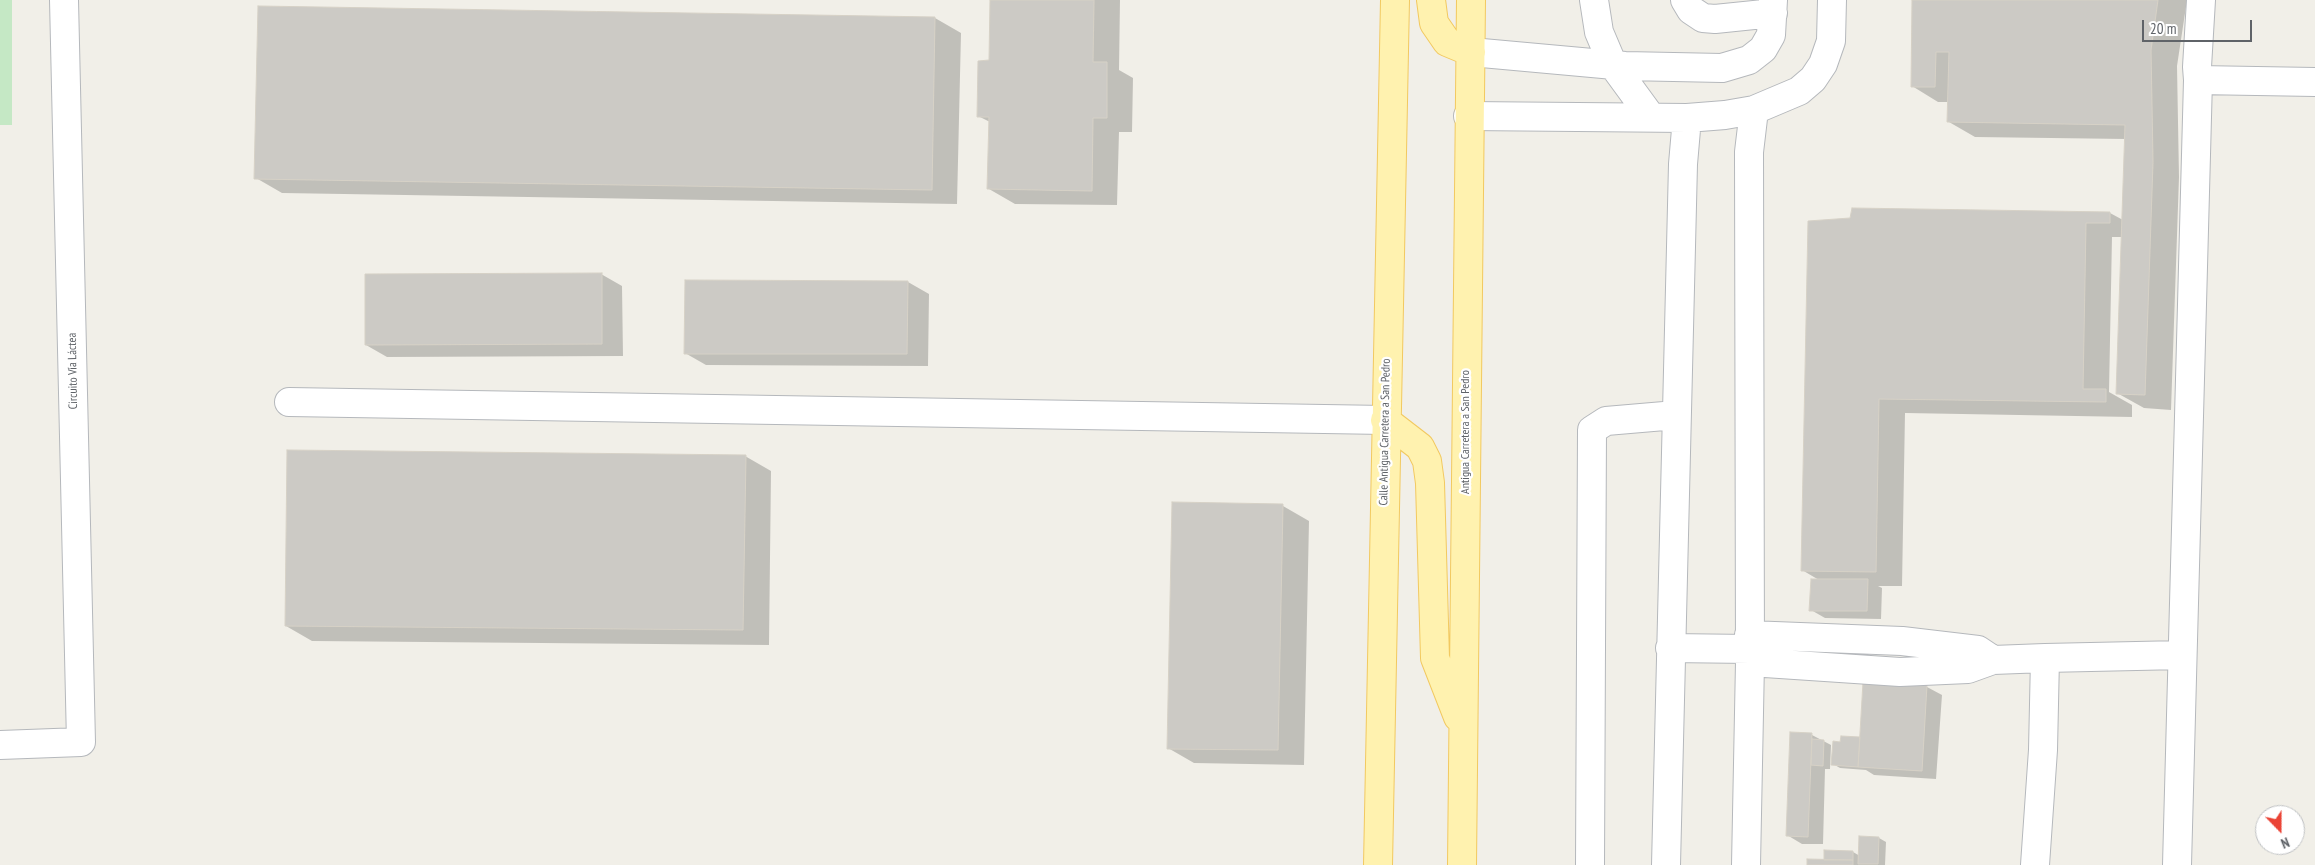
<!DOCTYPE html>
<meta charset="utf-8">
<style>
body{margin:0}
#map{position:relative;width:2315px;height:865px;overflow:hidden;background:#f1efe8;font-family:"PT Sans Narrow",sans-serif}
canvas{display:block}
.north{position:absolute;left:2255px;top:805px;width:50px;height:50px;box-sizing:border-box;background:#fff;border:1px solid #bfc1c3;border-radius:50%;rotate:158deg;font-size:14px;font-weight:700;line-height:20px;text-align:center;color:#5f6368}
.north::after{content:'';display:block;margin:auto;width:18px;height:22px;background:#ea4335;clip-path:polygon(50% 0,100% 100%,50% 72%,0 100%)}
.scale{position:absolute;left:2142px;top:20px;width:110px;height:22px;box-sizing:border-box;border:2px solid #5f6368;border-top:0;padding-left:6px;font-size:15px;line-height:18px;white-space:nowrap;color:#5f6368;-webkit-text-stroke:4px #fff;paint-order:stroke}
</style>
<div id="map">
<canvas width="2315" height="865"></canvas>
<div class="north">N</div>
<div class="scale">20 m</div>
</div>
<script>
const c = document.querySelector('canvas').getContext('2d');
c.lineJoin = 'round';
function fillPath(path, color) { c.fillStyle = color; c.fill(path, 'evenodd'); }
const toPath = rows => new Path2D(rows.map(r => 'M' + r).join(''));
function strokePath(path, color, width, dash) { c.strokeStyle = color; c.lineWidth = width; c.lineCap = dash ? 'butt' : 'round'; c.setLineDash(dash || []); c.stroke(path); }
function label(font, color, halo, rows, align = 'center') {
  c.font = font + ' "PT Sans Narrow",sans-serif'; c.lineWidth = 4.5; c.setLineDash([]); c.textBaseline = 'middle'; c.strokeStyle = halo; c.fillStyle = color; for (const [text, x, y, turn = 0] of rows) {
    c.save(); c.translate(x, y); c.rotate((+turn || 0) * Math.PI / 180); c.textAlign = isNaN(turn) ? turn : align; if (halo) c.strokeText(text, 0, 0); c.fillText(text, 0, 0); c.restore();
  }
}
fillPath(toPath([
 [0,0,12,0,12,125,0,125]
]), '#c5e8c5');
fillPath(toPath([
 [991,0,1120,0,1119,70,1133,78,1132,132,1119,132,1117,205,1015,204,989,189,990,122,978,116,990,62],
 [1914,0,2187,0,2177,66,2179,177,2171,410,2144,408,2117,393,2123,237,2112,237,2109,392,2132,405,2132,417,1905,413,1902,586,1878,586,1882,588,1881,619,1825,618,1811,610,1819,580,1802,570,1853,210,2110,213,2123,220,2126,139,1975,137,1949,122,1949,102,1938,102,1912,86],
 [935,18,961,33,957,204,282,193,256,178],
 [601,274,622,286,623,356,387,357,366,345],
 [908,282,929,294,928,366,706,365,685,353],
 [745,456,771,471,769,645,312,641,286,626],
 [1173,503,1283,506,1309,521,1304,765,1194,763,1168,748],
 [1864,683,1927,687,1942,695,1936,779,1874,775,1866,770,1840,768,1833,764,1842,743,1861,739],
 [1812,735,1831,745,1830,769,1825,769,1823,844,1802,844,1787,835],
 [1860,837,1879,838,1886,842,1885,865,1809,865,1826,861,1826,851,1853,852,1860,856]
]), '#0003');
const building = toPath([
 [990,0,1094,0,1093,62,1107,62,1107,118,1093,118,1092,191,987,189,989,117,977,117,978,61,989,60,990,0],
 [1912,0,2158,0,2151,50,2153,162,2145,395,2116,394,2125,125,1947,122,1949,52,1936,52,1935,87,1911,87,1912,0],
 [258,6,935,17,932,190,254,179,258,6],
 [1852,208,2110,212,2110,223,2086,223,2083,389,2106,389,2106,402,1879,399,1876,572,1801,571,1808,221,1850,218,1852,208],
 [602,273,602,344,365,345,365,274,602,273],
 [685,280,908,281,907,354,684,354,685,280],
 [287,450,746,455,743,630,285,626,287,450],
 [1172,502,1283,504,1278,750,1167,749,1172,502],
 [1811,579,1868,579,1867,611,1809,611,1811,579],
 [1863,682,1927,685,1922,771,1858,767,1863,682],
 [1790,732,1812,733,1808,837,1786,836,1790,732],
 [1841,736,1860,737,1858,767,1831,765,1833,741,1840,742,1841,736],
 [1812,739,1824,740,1823,766,1811,765,1812,739],
 [1859,836,1879,837,1878,864,1858,864,1859,836],
 [1824,850,1853,851,1853,860,1824,860,1824,850],
 [1807,859,1853,860,1853,865,1807,865,1807,859]
]);
fillPath(building, '#cccac5');
strokePath(building, '#d6d1c6', 1);
const minor = toPath([
 [1594,0,1599,32,1613,65,1651,117],
 [1685,0,1691,10,1703,18,1715,19,1773,13],
 [2201,0,2197,67,2198,80,2315,82],
 [1471,52,1625,66,1722,68,1749,60,1763,49,1771,35,1773,0],
 [1468,116,1687,118,1725,115,1754,110,1799,91,1813,79,1823,64,1831,41,1832,0],
 [289,402,1385,420],
 [1749,635,1902,641,1978,650,1993,660],
 [1670,648,1750,649],
 [2045,658,2182,655],
 [1750,662,1900,672,1968,669,1993,660,2045,658,2043,750,2035,865],
 [0,745,81,742,64,0],
 [1590,865,1592,430,1606,421,1676,415],
 [1666,865,1683,164,1687,118],
 [1746,865,1750,662,1749,152,1754,110],
 [2177,865,2198,80]
]);
const major = toPath([
 [1431,0,1434,23,1447,42,1471,52],
 [1385,420,1420,447,1427,461,1430,483,1435,658,1458,717],
 [1378,865,1395,0],
 [1462,865,1471,0]
]);
strokePath(minor, '#b5b8bc', 30);
strokePath(major, '#f2c960', 30);
strokePath(minor, '#fff', 28);
strokePath(major, '#fff2af', 28);
label('12px', '#5f6368', '#fff', [
 ["Circuito Vía Láctea",73,371,-91],
 ["Calle Antigua Carretera a San Pedro",1385,432,-89],
 ["Antigua Carretera a San Pedro",1466,432,-90]
]);
</script>
